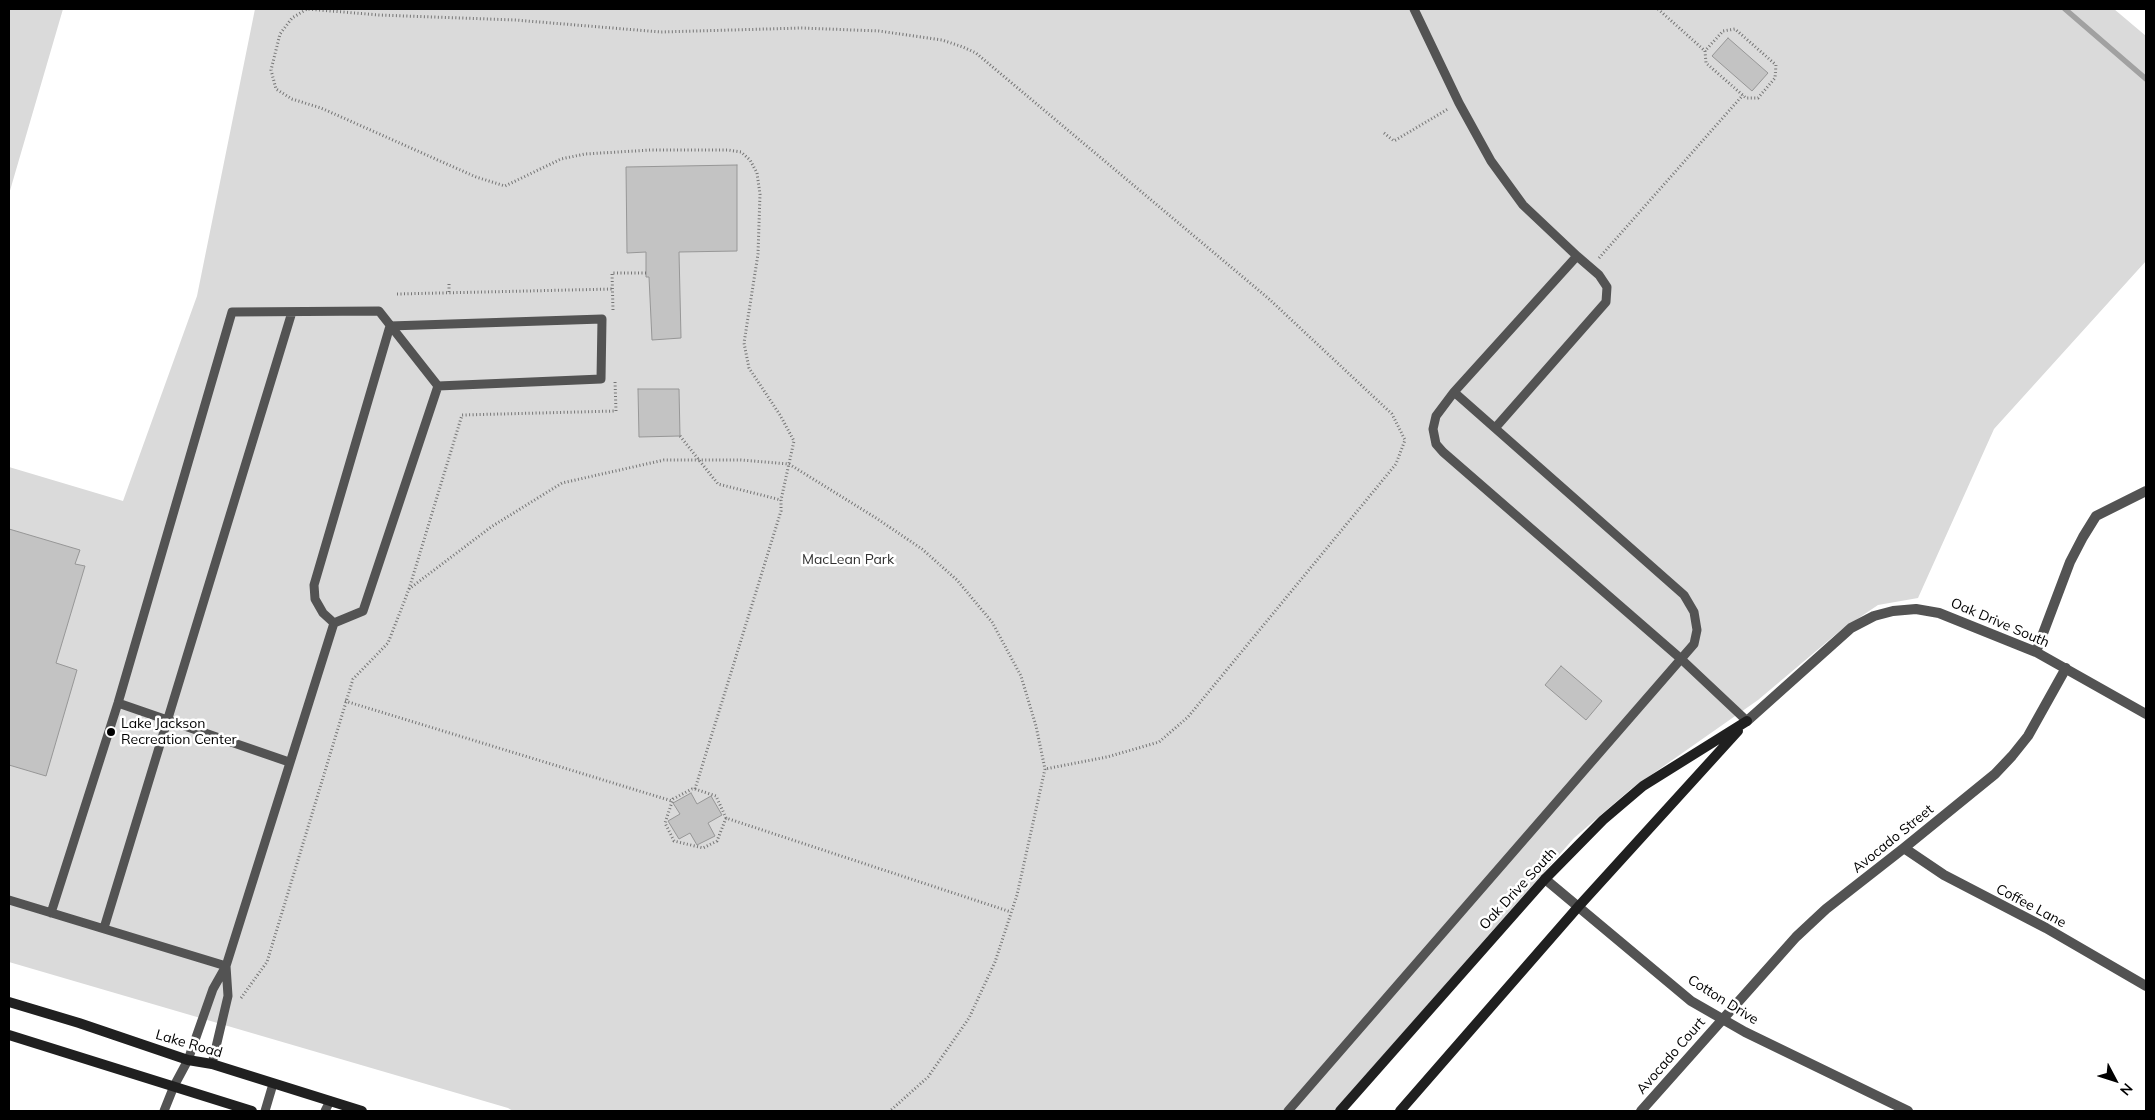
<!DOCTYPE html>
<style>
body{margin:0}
#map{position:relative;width:2155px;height:1120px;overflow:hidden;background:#fff;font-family:Mulish,sans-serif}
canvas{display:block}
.frame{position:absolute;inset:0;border:10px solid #000;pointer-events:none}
.north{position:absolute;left:2090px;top:1055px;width:50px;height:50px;-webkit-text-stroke:4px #fff;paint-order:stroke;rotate:130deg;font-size:14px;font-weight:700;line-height:20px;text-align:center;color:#000}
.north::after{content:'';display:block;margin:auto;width:18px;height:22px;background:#000;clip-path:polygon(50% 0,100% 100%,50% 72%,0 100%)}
</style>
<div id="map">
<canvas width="2155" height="1120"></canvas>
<div class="frame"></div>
<div class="north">N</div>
</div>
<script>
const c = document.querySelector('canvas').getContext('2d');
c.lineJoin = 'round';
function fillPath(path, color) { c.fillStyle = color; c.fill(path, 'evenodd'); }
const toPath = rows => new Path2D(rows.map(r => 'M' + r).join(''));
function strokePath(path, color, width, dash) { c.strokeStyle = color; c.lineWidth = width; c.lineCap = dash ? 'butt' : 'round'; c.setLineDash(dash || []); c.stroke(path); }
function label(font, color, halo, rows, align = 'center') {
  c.font = font + ' Mulish,sans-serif'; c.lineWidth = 5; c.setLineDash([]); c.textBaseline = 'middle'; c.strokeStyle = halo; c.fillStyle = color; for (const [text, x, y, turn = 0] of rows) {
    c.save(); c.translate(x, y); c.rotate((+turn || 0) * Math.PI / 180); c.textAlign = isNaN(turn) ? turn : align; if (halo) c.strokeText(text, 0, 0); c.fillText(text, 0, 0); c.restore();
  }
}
fillPath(toPath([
 [9,9,63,9,9,194],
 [255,9,2114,9,2146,36,2146,261,1994,429,1918,598,1878,605,1841,630,1758,700,1631,789,1574,838,1334,1111,513,1111,508,1108,9,962,9,467,123,501,197,296]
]), '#dadada');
strokePath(toPath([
 [2065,9,2146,79]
]), '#a1a1a1', 5.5);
const building = toPath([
 [1728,38,1768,73,1752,91,1712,56,1728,38],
 [737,165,737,251,679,252,681,338,652,340,649,277,646,277,646,252,627,253,626,167,737,165],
 [638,389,679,389,680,436,639,437,638,389],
 [9,529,80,550,75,564,85,566,56,663,77,670,46,776,9,765,9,529],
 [1561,666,1602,701,1586,720,1545,685,1561,666],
 [691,793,697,804,711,796,722,815,708,823,715,836,697,845,690,833,679,839,668,821,680,814,673,803,691,793]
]);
fillPath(building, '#c3c3c3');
strokePath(building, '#979797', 1);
strokePath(toPath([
 [1658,9,1705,51,1706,63,1746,98,1758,98,1775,78,1776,65,1735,29,1723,31,1705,51],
 [1384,133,1394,141,1448,109],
 [1599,258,1743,95],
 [449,284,449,293],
 [397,294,613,289],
 [613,310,612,273,646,273],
 [680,436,718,484,781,500],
 [409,589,462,415,616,411,615,381],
 [345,701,672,801],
 [695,789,781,511,781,500,794,441,780,415,749,368,744,343,758,254,760,194,757,173,750,160,741,152,728,150,651,150,585,154,561,159,505,186,476,177,321,108,292,99,276,89,271,70,280,34,292,18,307,9,379,15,515,20,661,32,802,28,879,31,942,40,963,47,976,53,1268,298,1392,414,1405,440,1396,464,1188,717,1159,742,1107,757,1045,769],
 [726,818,717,841,703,848,674,841,665,823,673,799,692,789,695,789,716,796,726,818,1011,912],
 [241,998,267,962,353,679,388,643,409,589,491,527,562,483,664,460,741,460,789,464,876,518,922,549,957,580,992,622,1021,676,1036,726,1045,769,1017,895,995,962,969,1018,928,1077,890,1111]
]), '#757575', 3, [1, 2.5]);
strokePath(toPath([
 [1454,392,1436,416,1433,429,1436,444,1443,452,1680,658,1747,721],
 [1496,427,1606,302,1607,287,1599,275,1577,256],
 [118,703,289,762],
 [9,900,226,966,213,989,188,1060,174,1086,164,1111],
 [51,913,118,703,232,312,379,311,438,386],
 [104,928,292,312],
 [212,1064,228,996,226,966,334,623,363,611,438,386,601,379,602,319,390,326,314,585,315,599,323,613,334,623],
 [265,1111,273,1084],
 [325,1111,330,1101],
 [1288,1111,1694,644,1697,630,1694,612,1684,595,1454,392,1577,256,1523,205,1491,161,1459,103,1414,9]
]), '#535353', 9);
strokePath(toPath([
 [2036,652,2070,562,2083,537,2096,516,2146,491],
 [1747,721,1851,628,1874,616,1893,611,1916,609,1939,613,2036,652,2146,714],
 [1904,848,1944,875,2046,928,2146,986],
 [1545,879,1691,1001,1745,1032,1908,1111],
 [1641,1111,1796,937,1826,909,1904,848,1995,774,2012,756,2028,736,2066,668]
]), '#535353', 10);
strokePath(toPath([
 [9,1002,79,1023,188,1060,212,1064,362,1111],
 [9,1035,252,1111],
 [1340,1111,1545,879,1603,820,1643,786,1747,721],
 [1400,1111,1578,907,1738,731]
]), '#202020', 10);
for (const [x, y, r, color] of [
 [111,732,5,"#000"]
]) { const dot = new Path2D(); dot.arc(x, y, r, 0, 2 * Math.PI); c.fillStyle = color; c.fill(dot); strokePath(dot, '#fff', 2); }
label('14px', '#313131', '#fff', [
 ["MacLean Park",848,560]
]);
label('14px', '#000', '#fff', [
 ["Oak Drive South",2000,623,23],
 ["Avocado Street",1893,839,-39],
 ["Oak Drive South",1518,889,-47],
 ["Coffee Lane",2031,906,28],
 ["Cotton Drive",1723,1000,32],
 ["Lake Road",189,1044,16],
 ["Avocado Court",1671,1056,-49]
]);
label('14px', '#000', '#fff', [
 ["Lake Jackson",121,724],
 ["Recreation Center",121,740]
], 'left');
</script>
